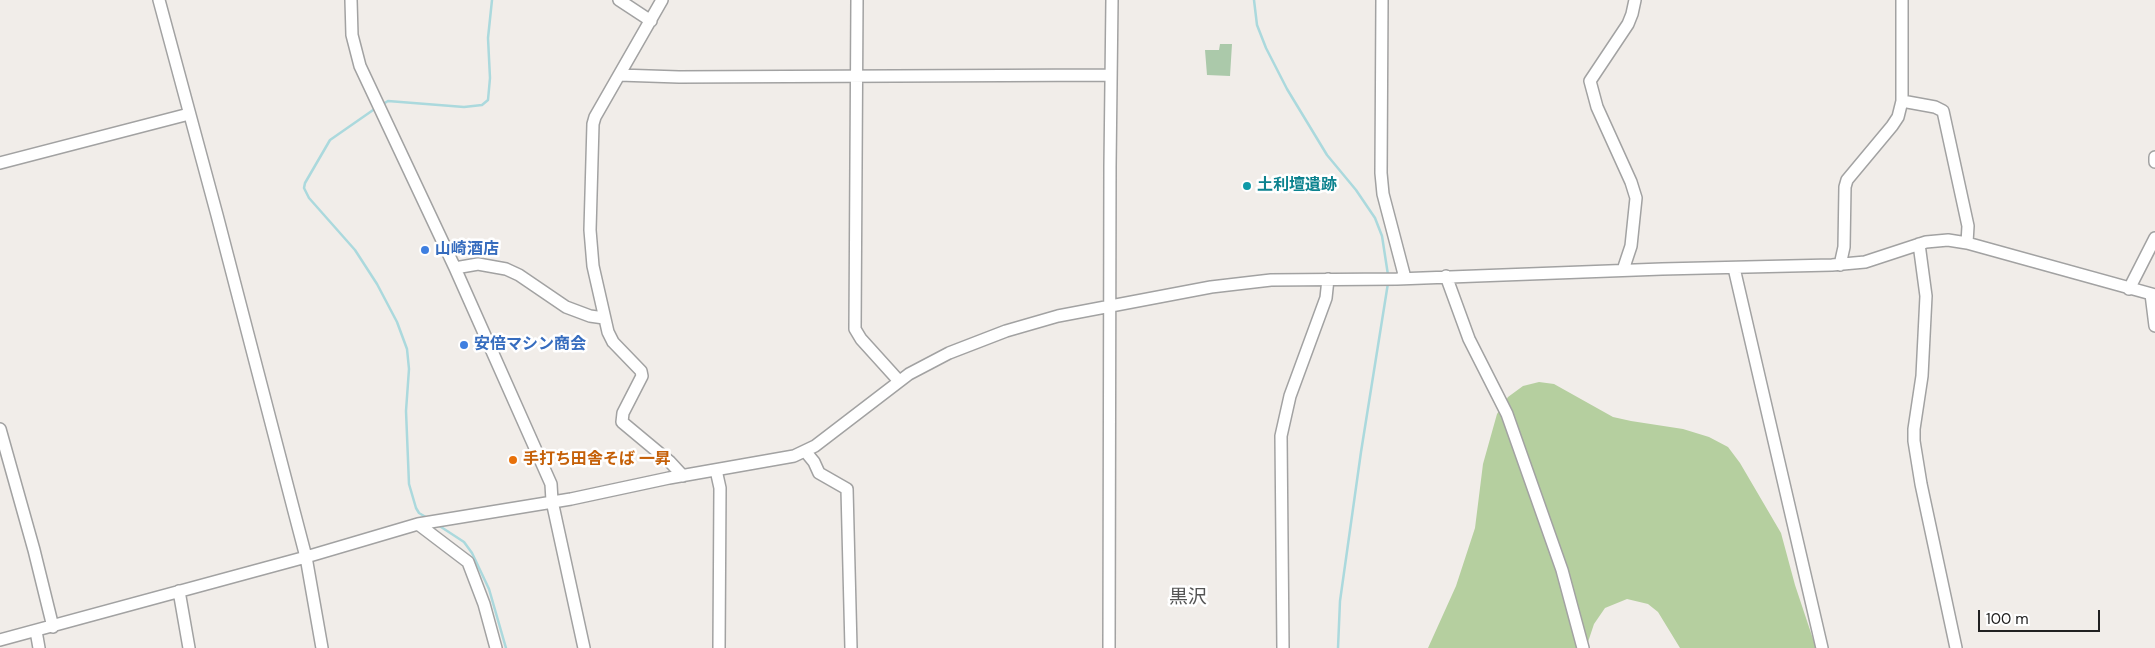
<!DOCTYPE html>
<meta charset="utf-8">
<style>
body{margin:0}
#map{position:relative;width:2155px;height:648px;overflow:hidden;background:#f1ede9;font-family:"DM Sans",sans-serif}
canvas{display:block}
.scale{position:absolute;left:1978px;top:610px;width:122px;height:22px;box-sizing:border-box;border:2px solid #212121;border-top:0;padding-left:6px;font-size:15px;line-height:18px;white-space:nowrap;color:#212121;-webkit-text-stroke:4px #fff;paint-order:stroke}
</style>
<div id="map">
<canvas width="2155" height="648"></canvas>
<div class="scale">100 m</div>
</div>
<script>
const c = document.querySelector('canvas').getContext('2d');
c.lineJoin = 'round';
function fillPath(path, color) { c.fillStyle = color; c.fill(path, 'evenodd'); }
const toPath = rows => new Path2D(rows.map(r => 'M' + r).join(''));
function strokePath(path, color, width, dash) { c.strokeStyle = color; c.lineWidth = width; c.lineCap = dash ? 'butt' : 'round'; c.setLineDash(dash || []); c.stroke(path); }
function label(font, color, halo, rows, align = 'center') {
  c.font = font + ' "DM Sans","Noto Sans JP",sans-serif'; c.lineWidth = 5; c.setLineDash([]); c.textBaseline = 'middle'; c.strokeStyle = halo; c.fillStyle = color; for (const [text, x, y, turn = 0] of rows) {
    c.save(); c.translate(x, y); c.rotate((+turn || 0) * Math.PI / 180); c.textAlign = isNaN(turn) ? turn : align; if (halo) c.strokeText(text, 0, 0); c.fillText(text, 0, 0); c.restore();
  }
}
fillPath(toPath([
 [1539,382,1554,384,1613,417,1631,421,1683,429,1709,437,1728,447,1740,463,1781,533,1795,585,1816,648,1680,648,1658,612,1648,604,1627,599,1605,608,1594,624,1586,648,1428,648,1456,586,1475,528,1483,464,1497,414,1508,397,1523,386]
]), '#b5cf9f');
fillPath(toPath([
 [1220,44,1232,44,1230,76,1207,75,1205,50,1219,50]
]), '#abc9aa');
strokePath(toPath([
 [1254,0,1257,25,1266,48,1287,89,1327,155,1356,190,1375,218,1382,236,1388,275],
 [383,104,388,101,464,107,482,105,488,100,490,78,488,38,492,0],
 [376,108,330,140,305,183,304,188,309,198,355,250,377,284,397,322,407,349,409,369,406,411,409,484,416,508,419,513,429,519],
 [438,525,464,542,472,553,489,589,506,648],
 [1338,648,1340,601,1361,452,1388,283]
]), '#abd9dd', 2.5);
const minor = toPath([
 [159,0,217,215,295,515,306,557,322,648],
 [351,0,352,35,360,66,455,268,551,484,552,501,584,648],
 [619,0,651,21],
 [662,0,595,117,593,124,590,230,593,266,608,332,613,342,641,371,642,376,623,413,622,422,670,462,683,476],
 [857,0,855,329,861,339,899,381],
 [1382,0,1381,173,1383,194,1405,278],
 [619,75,679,77,1111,75],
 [1902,101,1935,107,1943,111,1968,226,1967,243],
 [2155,157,2155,162],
 [0,163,189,114],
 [1919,244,1926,296,1922,376,1914,429,1914,441,1921,484,1956,648],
 [1840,265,1844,247,1845,187,1847,180,1892,126,1898,117,1902,101,1902,0],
 [455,268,478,264,506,269,519,275,566,307,590,316,604,318],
 [1734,268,1822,648],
 [1623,270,1631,246,1636,198,1631,182,1597,107,1590,81,1628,24,1632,14,1635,0],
 [1446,276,1469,339,1507,414,1562,570,1583,648],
 [2129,289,2155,238],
 [2151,294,2155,326],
 [0,429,34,550,53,627],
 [805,451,814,462,819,473,847,489,851,648],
 [716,470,720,488,719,648],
 [418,524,468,562,484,604,496,648],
 [179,591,189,648],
 [36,631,39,648],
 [0,640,306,557,418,524,571,499,669,478,794,456,815,446,909,374,949,353,1006,331,1058,316,1211,287,1271,280,1397,279,1662,269,1832,265,1865,262,1926,242,1948,240,1967,243,2155,295],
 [1109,648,1110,166,1112,0],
 [1283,648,1281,436,1290,396,1326,298,1328,279]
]);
strokePath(minor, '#a2a2a2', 14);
strokePath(minor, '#fff', 11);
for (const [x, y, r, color] of [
 [1247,186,5,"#0f9aa8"],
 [425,250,5,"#3f7fe0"],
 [464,345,5,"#3f7fe0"],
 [513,460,5,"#e8710a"]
]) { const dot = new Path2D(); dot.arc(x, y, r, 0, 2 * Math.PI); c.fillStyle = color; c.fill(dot); strokePath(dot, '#fff', 2); }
label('bold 16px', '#0d838f', '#fff', [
 ["土利壇遺跡",1257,186]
], 'left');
label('bold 16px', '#366cbe', '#fff', [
 ["山崎酒店",435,250],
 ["安倍マシン商会",474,345]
], 'left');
label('bold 16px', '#c56008', '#fff', [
 ["手打ち田舎そば 一昇",523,460]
], 'left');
label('19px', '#545454', '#fff', [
 ["黒沢",1188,598]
]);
</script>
